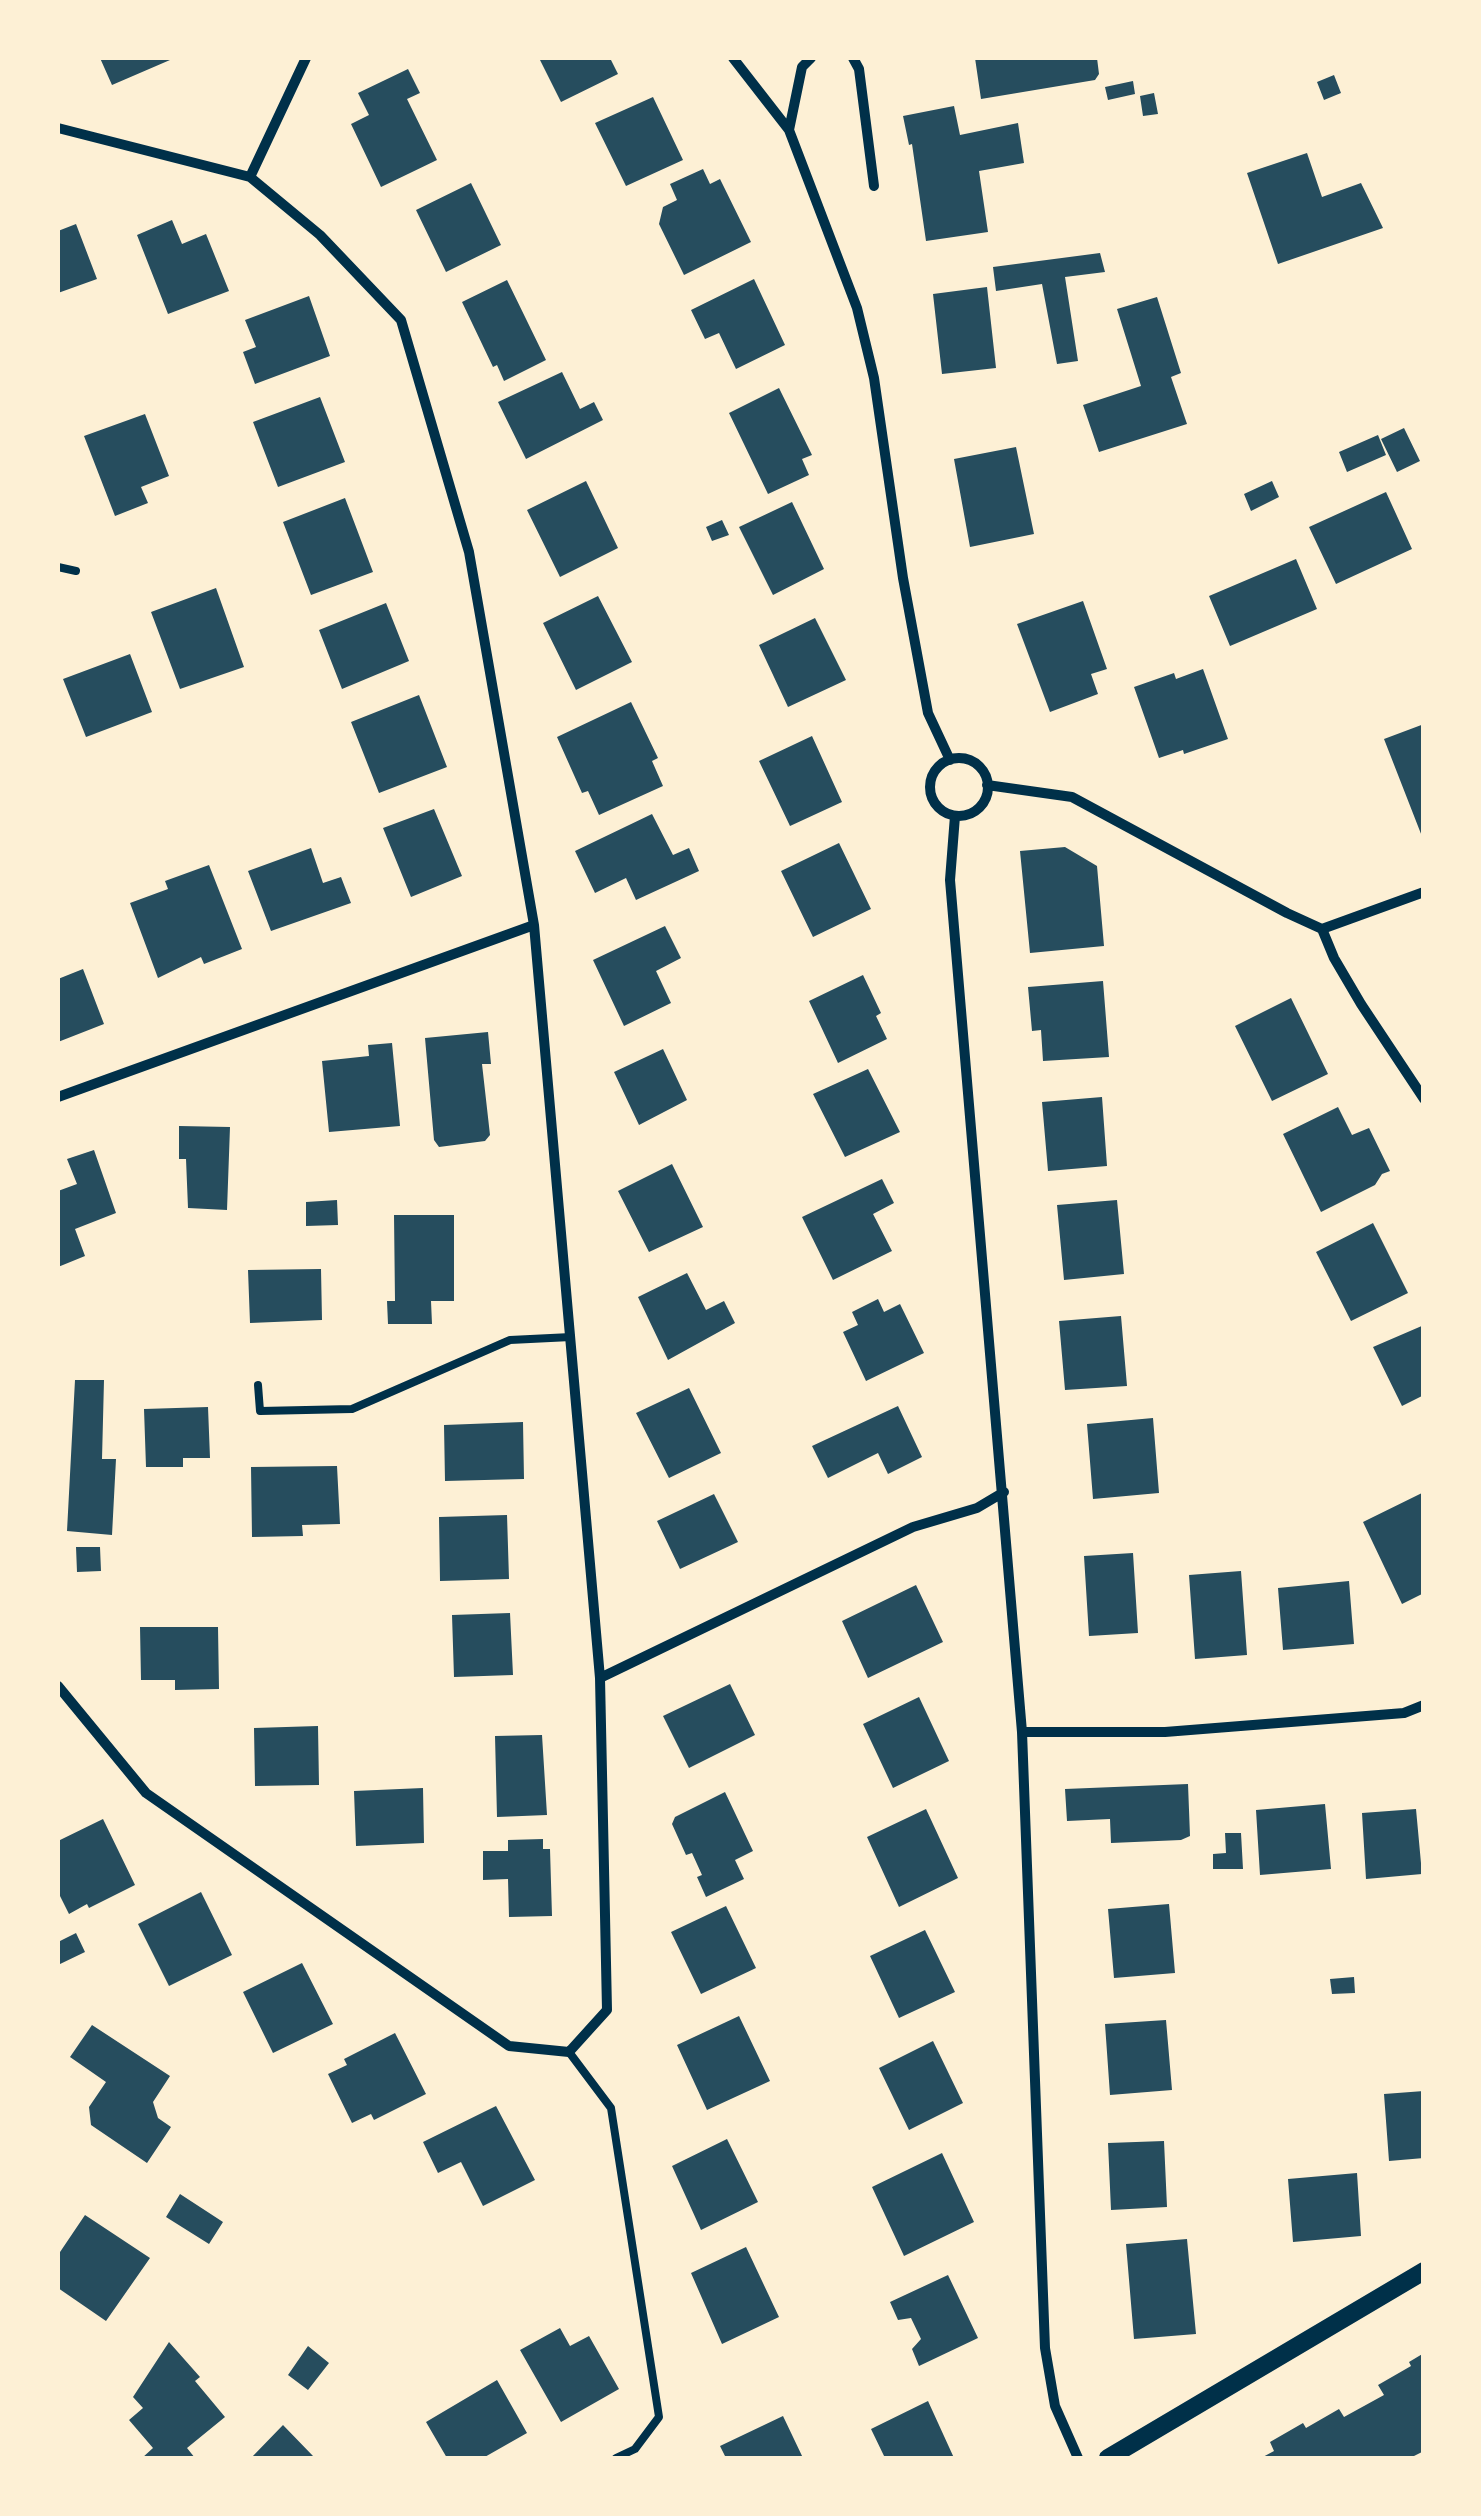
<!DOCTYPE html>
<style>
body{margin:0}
#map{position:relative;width:1481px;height:2516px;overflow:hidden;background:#fdf0d5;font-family:"Archivo Narrow",sans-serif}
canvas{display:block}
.frame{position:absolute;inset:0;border:60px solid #fdf0d5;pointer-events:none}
</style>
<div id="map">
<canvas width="1481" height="2516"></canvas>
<div class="frame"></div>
</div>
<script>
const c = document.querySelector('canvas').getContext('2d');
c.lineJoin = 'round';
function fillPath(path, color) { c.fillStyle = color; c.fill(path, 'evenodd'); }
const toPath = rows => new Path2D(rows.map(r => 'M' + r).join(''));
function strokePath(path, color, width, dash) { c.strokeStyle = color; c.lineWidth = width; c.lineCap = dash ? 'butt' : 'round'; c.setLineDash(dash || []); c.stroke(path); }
fillPath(toPath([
 [100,58,169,58,170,60,112,85],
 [539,58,610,58,618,74,561,102],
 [975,58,1097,58,1099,74,1095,80,981,99],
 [408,69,420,93,407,99,437,160,381,187,351,124,369,115,358,93],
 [1334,75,1341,93,1324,100,1317,82],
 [1133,81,1135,94,1108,100,1105,87],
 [1154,93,1158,114,1143,116,1140,96],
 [653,97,683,160,626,186,595,123],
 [954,106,960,135,1018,123,1024,163,979,171,988,232,926,241,912,144,909,145,903,116],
 [1307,153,1322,197,1361,183,1383,228,1278,264,1247,173],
 [703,169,710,184,720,179,751,242,684,275,659,224,663,207,677,200,670,184],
 [471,183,501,245,446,272,416,210],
 [172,220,182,244,206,234,229,291,168,314,137,235],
 [76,224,97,279,58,293,58,231],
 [1100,253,1105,272,1065,277,1078,361,1057,364,1042,284,996,291,993,267],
 [754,279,785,345,736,369,719,333,705,339,691,310],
 [507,280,546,360,504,381,497,365,493,367,462,302],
 [987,287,996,368,942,374,933,294],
 [309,296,330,356,255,384,243,352,256,347,245,320],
 [1157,297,1181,373,1171,377,1187,424,1099,452,1083,405,1141,386,1117,309],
 [562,372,580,409,594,402,603,420,526,459,498,402],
 [779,388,812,455,802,459,809,475,768,494,729,413],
 [320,397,345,462,278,487,253,422],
 [145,414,169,476,141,487,148,503,115,516,84,436],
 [1404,428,1420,461,1397,472,1381,439],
 [1378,435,1386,455,1347,472,1339,452],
 [1016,447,1034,534,970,547,954,459],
 [586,481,618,548,560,577,527,510],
 [1272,481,1279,497,1251,511,1244,494],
 [1386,492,1412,549,1336,584,1309,527],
 [345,498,373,572,311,595,283,522],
 [792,502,824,569,773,595,739,527],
 [722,520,729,535,712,541,706,527],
 [1296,559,1317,609,1230,646,1209,596],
 [216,588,244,667,180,689,151,612],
 [598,596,632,662,576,690,543,623],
 [1083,601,1107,669,1091,674,1098,694,1050,712,1017,624],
 [386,603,409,661,342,689,319,630],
 [815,618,846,680,788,707,759,645],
 [130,654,152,712,86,737,63,679],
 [1203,669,1228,739,1184,754,1183,750,1159,758,1134,687,1174,673,1176,679],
 [419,695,447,767,379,793,351,722],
 [631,702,658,758,652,761,663,786,599,815,588,791,582,793,557,737],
 [1424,724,1424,839,1423,839,1384,739],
 [812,736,842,802,790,826,759,761],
 [434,809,462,876,411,897,383,828],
 [652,814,673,855,689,848,699,871,636,900,626,878,595,893,575,851],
 [839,843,871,909,813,937,781,871],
 [1065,847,1097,866,1104,946,1030,953,1020,851],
 [311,848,323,883,341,877,351,903,271,931,248,871],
 [209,865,242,949,204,964,201,957,158,978,130,903,168,889,165,881],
 [665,926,681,958,656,971,671,1003,624,1026,593,960],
 [83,969,104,1024,58,1042,58,979],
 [863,975,881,1013,876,1016,887,1039,838,1063,809,1001],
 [1103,981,1109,1057,1043,1061,1041,1030,1032,1031,1028,987],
 [1291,998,1328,1074,1272,1101,1235,1026],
 [488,1032,491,1064,482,1064,490,1135,485,1141,439,1147,434,1140,425,1038],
 [392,1043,400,1126,329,1132,322,1061,369,1056,368,1045],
 [663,1049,687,1100,639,1125,614,1072],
 [868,1069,900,1132,845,1157,813,1094],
 [1102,1097,1107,1166,1048,1171,1042,1102],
 [1338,1107,1352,1135,1369,1128,1390,1171,1382,1174,1375,1185,1321,1212,1283,1134],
 [179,1126,230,1127,227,1210,188,1208,186,1159,179,1159],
 [94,1150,116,1213,75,1229,85,1256,58,1267,58,1191,77,1184,67,1159],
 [672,1164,703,1227,649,1252,618,1191],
 [882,1179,894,1203,873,1214,892,1251,833,1280,802,1217],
 [337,1200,338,1225,306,1226,306,1202],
 [1117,1200,1124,1274,1064,1280,1057,1205],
 [394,1215,454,1215,454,1301,431,1301,432,1324,388,1324,387,1301,395,1301],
 [1373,1223,1408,1293,1351,1321,1316,1252],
 [321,1269,322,1320,250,1323,248,1270],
 [687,1273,706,1310,724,1301,735,1323,668,1360,638,1297],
 [878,1299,884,1312,900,1304,924,1353,866,1381,843,1332,858,1325,852,1312],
 [1121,1316,1127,1386,1065,1390,1059,1321],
 [1424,1325,1424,1395,1402,1406,1373,1347],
 [75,1380,104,1380,102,1459,116,1459,112,1535,67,1531],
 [689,1388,721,1453,669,1478,636,1413],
 [898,1406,922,1457,888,1474,878,1453,828,1478,812,1446],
 [208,1407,210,1458,183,1458,183,1467,146,1467,144,1409],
 [1153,1418,1159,1493,1093,1499,1087,1424],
 [523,1422,524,1479,445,1481,444,1425],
 [337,1466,340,1524,302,1525,303,1536,252,1537,251,1467],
 [1424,1492,1424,1593,1402,1604,1363,1522],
 [714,1494,738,1542,680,1569,657,1521],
 [507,1515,509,1579,440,1581,439,1517],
 [76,1547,100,1547,101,1571,77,1572],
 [1133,1553,1138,1633,1089,1636,1084,1556],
 [1241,1571,1247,1655,1195,1659,1189,1575],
 [1349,1581,1354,1644,1283,1650,1278,1588],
 [916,1585,943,1642,868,1678,842,1621],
 [510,1613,513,1675,454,1677,452,1615],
 [140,1627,218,1627,219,1689,175,1690,175,1680,141,1680],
 [730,1684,755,1735,689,1768,663,1716],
 [919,1697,949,1761,893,1788,863,1724],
 [318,1726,319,1785,255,1786,254,1728],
 [542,1735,547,1815,497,1817,495,1736],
 [1188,1784,1190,1836,1181,1840,1111,1843,1110,1819,1067,1821,1065,1789],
 [423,1788,424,1843,356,1846,354,1791],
 [725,1792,753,1851,735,1860,744,1879,706,1897,697,1877,702,1875,692,1853,686,1855,672,1824,675,1817],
 [1325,1804,1331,1869,1260,1875,1256,1810],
 [926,1809,958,1878,899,1907,867,1837],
 [1416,1809,1422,1874,1366,1879,1362,1813],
 [103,1819,135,1885,89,1908,87,1904,69,1914,58,1892,58,1841],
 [1225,1833,1241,1833,1243,1869,1213,1869,1213,1854,1226,1853],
 [543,1839,543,1849,550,1849,552,1916,509,1917,508,1879,483,1880,483,1851,508,1851,508,1840],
 [201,1892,232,1955,169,1986,138,1924],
 [1169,1904,1175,1973,1114,1978,1108,1909],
 [726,1906,756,1968,701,1994,671,1932],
 [925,1930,955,1992,899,2018,870,1956],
 [76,1933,85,1952,58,1965,58,1942],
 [302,1963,333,2024,273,2053,243,1992],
 [1354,1977,1355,1993,1332,1994,1330,1979],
 [739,2016,770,2081,707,2110,677,2045],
 [1166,2020,1172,2090,1110,2095,1105,2024],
 [92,2025,170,2076,153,2102,158,2118,171,2127,147,2163,91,2125,89,2107,106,2082,70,2057],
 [395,2033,426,2094,374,2120,371,2114,352,2123,328,2074,347,2065,344,2059],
 [933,2041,963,2103,909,2130,879,2068],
 [1424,2091,1424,2158,1389,2161,1384,2094],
 [496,2106,535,2180,483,2206,461,2162,438,2173,423,2142],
 [727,2139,758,2202,701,2230,672,2166],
 [1164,2141,1167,2207,1111,2210,1108,2143],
 [942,2153,974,2222,904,2256,872,2187],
 [1357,2173,1361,2236,1293,2242,1288,2179],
 [180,2194,223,2222,209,2244,166,2217],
 [85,2215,150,2258,106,2321,58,2288,58,2255],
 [1187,2239,1196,2334,1134,2339,1126,2244],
 [746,2247,779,2317,722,2344,691,2273],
 [948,2275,978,2338,919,2366,912,2349,921,2339,911,2318,898,2320,890,2302],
 [560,2328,570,2346,589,2336,619,2389,561,2422,520,2350],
 [169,2342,200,2377,195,2381,225,2417,187,2448,195,2458,142,2458,153,2448,129,2420,143,2408,133,2397],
 [308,2346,329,2363,308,2390,288,2375],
 [1424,2353,1424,2451,1410,2458,1261,2458,1274,2451,1270,2442,1303,2423,1306,2428,1339,2409,1344,2417,1384,2395,1378,2385,1411,2366,1409,2362],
 [497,2380,527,2433,483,2458,447,2458,426,2422],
 [928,2401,954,2458,885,2458,871,2429],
 [783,2416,803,2458,726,2458,720,2446],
 [283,2425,313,2456,310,2458,251,2458]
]), '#264d5e');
strokePath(toPath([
 [58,567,76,571],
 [258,1385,260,1411,352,1409,510,1340,571,1337],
 [569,2052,611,2108,659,2417,635,2449,616,2458]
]), '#003049', 8);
strokePath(toPath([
 [733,58,789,130],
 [811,58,802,67,789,130,857,308,874,378,903,578,928,713,950,760],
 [853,58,859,69,874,186],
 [58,128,250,177,320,235,401,320,469,552,534,925,600,1678,607,2010,569,2052,509,2046,146,1793,58,1686],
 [250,177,306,58],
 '930 787a29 29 0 1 1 58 0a29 29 0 1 1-58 0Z',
 [987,785,1072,797,1287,913,1322,929,1334,958,1361,1004,1424,1099],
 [955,816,950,880,1022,1732,1045,2348,1055,2406,1078,2458],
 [1322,929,1424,892],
 [58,1097,534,925],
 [600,1678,913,1527,977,1508,1004,1492],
 [1022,1732,1165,1732,1404,1713,1424,1705]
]), '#003049', 10);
strokePath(toPath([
 [1108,2458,1424,2271]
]), '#003049', 18);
</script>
